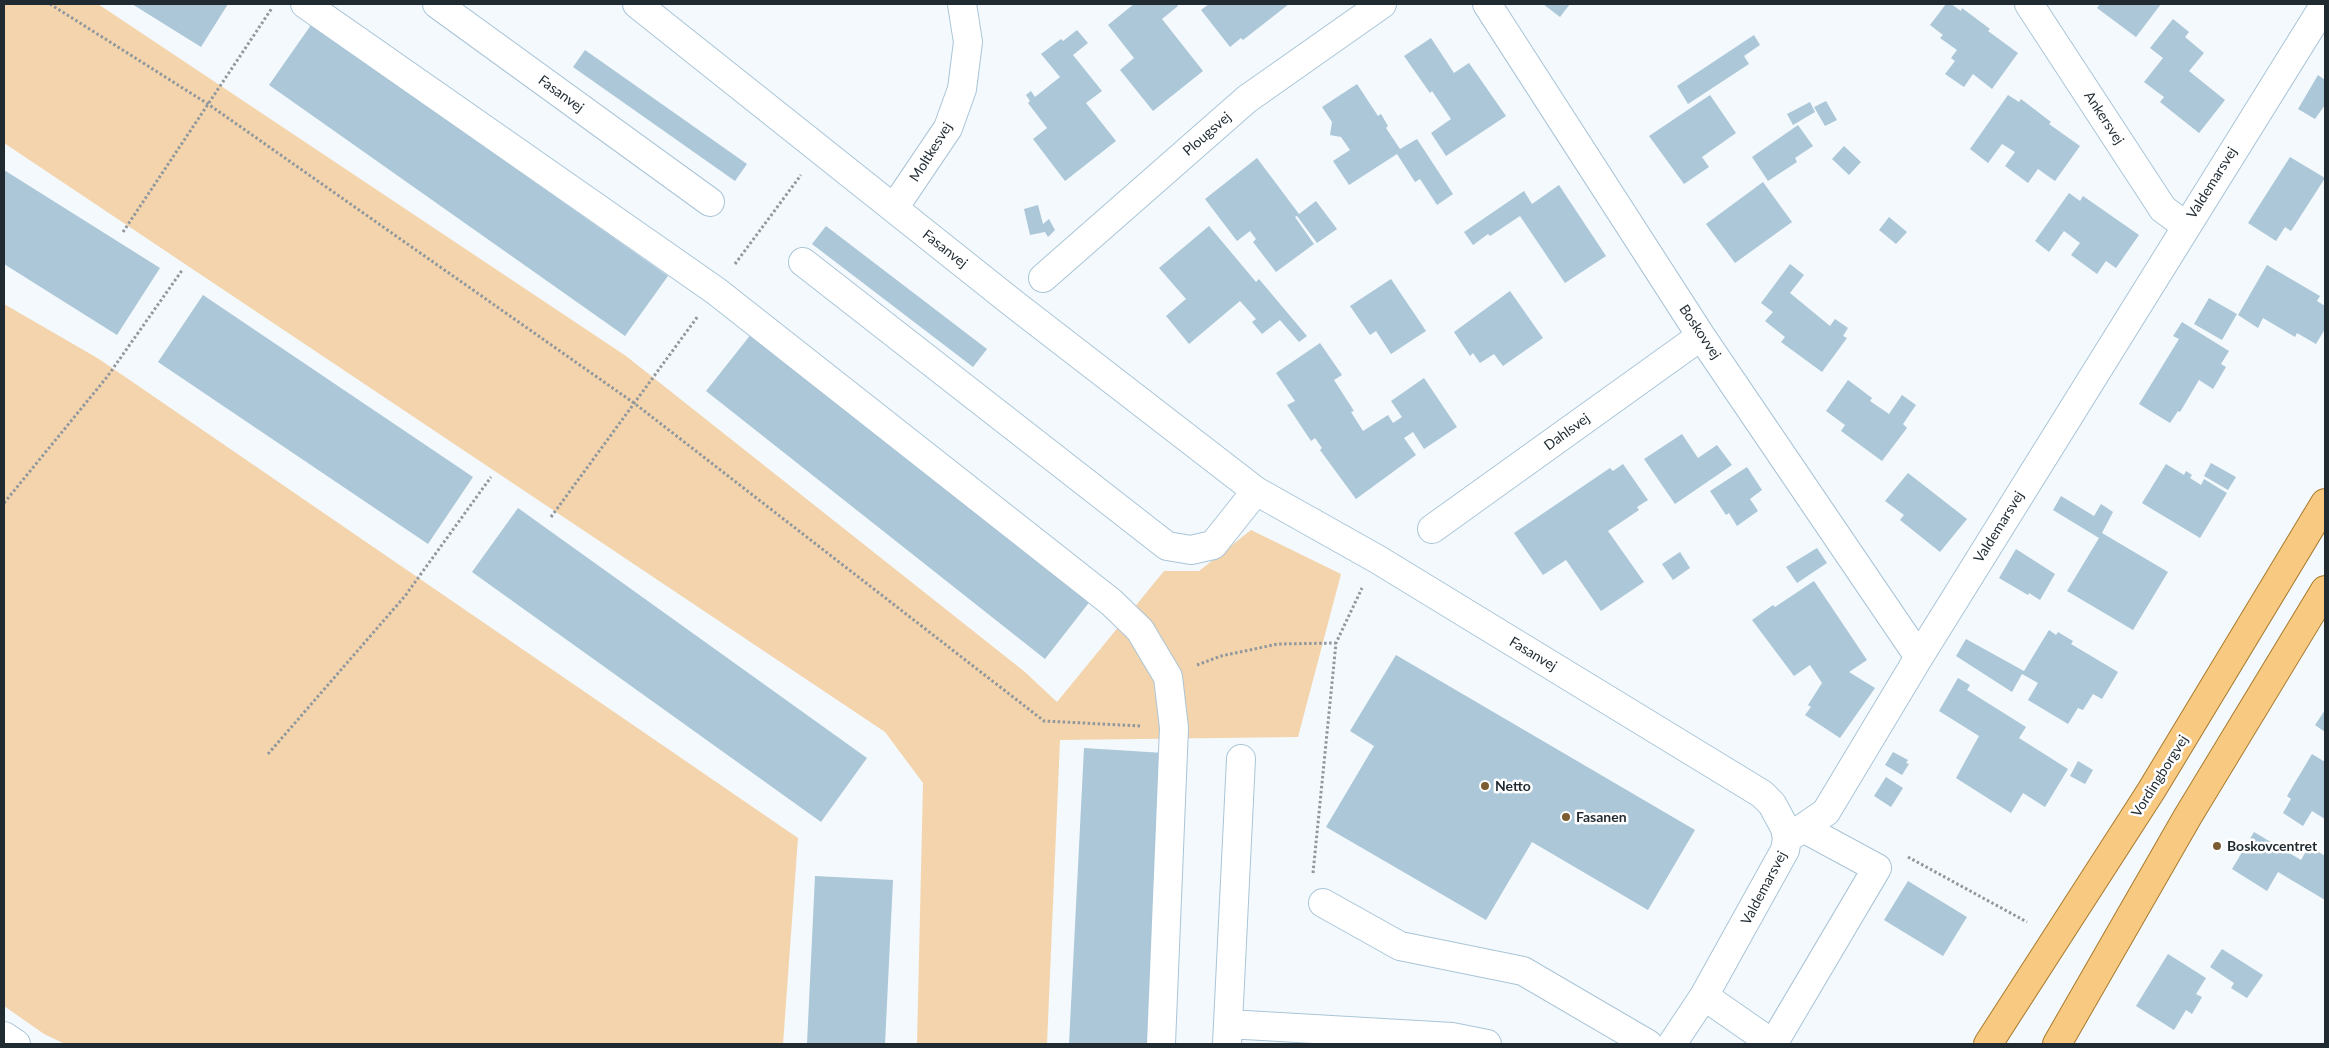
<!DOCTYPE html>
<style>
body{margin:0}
#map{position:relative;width:2329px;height:1048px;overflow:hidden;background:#f3f9fd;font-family:Lato,sans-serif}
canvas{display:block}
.frame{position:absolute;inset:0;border:5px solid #1f2a31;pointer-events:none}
</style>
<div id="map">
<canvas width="2329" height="1048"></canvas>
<div class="frame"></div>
</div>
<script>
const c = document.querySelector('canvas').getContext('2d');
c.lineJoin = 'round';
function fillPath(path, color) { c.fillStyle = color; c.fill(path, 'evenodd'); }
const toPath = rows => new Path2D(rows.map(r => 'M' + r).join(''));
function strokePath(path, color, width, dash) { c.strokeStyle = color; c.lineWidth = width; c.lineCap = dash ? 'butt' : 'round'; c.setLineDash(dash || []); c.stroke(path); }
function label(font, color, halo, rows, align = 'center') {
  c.font = font + ' Lato,sans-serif'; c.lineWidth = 5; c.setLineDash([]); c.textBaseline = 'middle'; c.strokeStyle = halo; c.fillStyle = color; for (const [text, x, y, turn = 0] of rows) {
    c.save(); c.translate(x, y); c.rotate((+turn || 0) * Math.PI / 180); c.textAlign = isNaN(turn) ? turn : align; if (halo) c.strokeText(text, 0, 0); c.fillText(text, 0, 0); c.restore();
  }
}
fillPath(toPath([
 [4,4,98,4,626,356,1025,672,1057,702,1164,571,1199,571,1251,530,1341,574,1298,737,1060,740,1047,1044,917,1044,923,783,885,732,4,143],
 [4,304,99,359,798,838,783,1044,65,1044,44,1034,4,1006]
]), '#f4d4ac');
fillPath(toPath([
 [132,4,228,4,201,47],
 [1134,4,1176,4,1178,6,1162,19,1203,71,1153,111,1120,70,1134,58,1108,25],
 [1209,4,1289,4,1243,40,1241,38,1230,47,1201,10],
 [1543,4,1570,4,1560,17],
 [1946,4,1951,4,1961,11,1962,8,1990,29,1988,31,2018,53,1992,89,1973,74,1964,87,1945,74,1955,61,1951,58,1957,50,1940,38,1943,35,1930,25],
 [2100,4,2161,4,2136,37,2097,8],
 [2173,19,2189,32,2185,37,2204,53,2189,71,2225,100,2199,133,2160,102,2164,97,2144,82,2163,58,2150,48],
 [311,25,668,276,625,336,269,85],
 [1077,30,1088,43,1073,55,1102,91,1086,103,1116,141,1065,181,1033,139,1047,128,1028,103,1030,101,1026,95,1031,91,1035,97,1060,77,1041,54,1061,39,1063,41],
 [1754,35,1760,45,1744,56,1749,64,1688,104,1677,86],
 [1431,38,1454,73,1469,63,1506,116,1446,156,1431,133,1451,119,1432,91,1430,93,1404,56],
 [585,50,747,164,735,181,573,67],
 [2318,75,2325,80,2325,105,2315,119,2298,109],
 [1357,84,1378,116,1381,114,1388,126,1386,128,1400,149,1417,139,1453,194,1437,205,1420,179,1415,182,1397,154,1349,185,1333,161,1350,150,1341,137,1330,135,1332,122,1322,107],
 [1710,95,1736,133,1702,157,1709,167,1684,184,1649,136],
 [2008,95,2019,102,2021,99,2051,122,2049,124,2080,146,2055,181,2038,169,2028,183,2005,166,2015,152,2002,144,1988,163,1970,149],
 [1826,101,1837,120,1825,126,1814,107],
 [1810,102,1815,112,1793,125,1787,114],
 [1798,125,1813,146,1795,158,1797,162,1768,181,1752,157],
 [1844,146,1861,162,1849,175,1832,159],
 [2290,157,2325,178,2291,231,2285,227,2276,241,2248,223],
 [1257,158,1299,214,1316,201,1337,229,1317,243,1297,216,1295,217,1314,244,1276,272,1253,242,1256,239,1250,231,1237,241,1205,199],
 [4,170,160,268,117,335,4,264],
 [1763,182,1792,222,1735,263,1706,224],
 [1559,185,1606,256,1565,283,1520,216,1490,236,1488,234,1473,245,1464,232,1524,191,1532,204],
 [2069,193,2080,201,2083,196,2139,235,2116,268,2106,261,2097,274,2071,255,2080,243,2064,231,2049,252,2035,241],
 [1038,205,1043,224,1049,219,1055,230,1048,237,1045,232,1030,235,1024,209],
 [1889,217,1907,232,1896,244,1879,230],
 [826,226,987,349,973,367,812,244],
 [1209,226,1256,282,1259,279,1307,336,1299,342,1280,320,1262,334,1252,322,1256,319,1240,301,1189,344,1166,316,1186,299,1159,268],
 [1790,264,1804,275,1790,293,1830,326,1835,319,1848,328,1843,336,1847,338,1822,372,1781,342,1785,337,1765,321,1773,312,1761,303],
 [2267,265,2320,296,2317,301,2325,306,2325,329,2316,344,2297,333,2295,337,2263,318,2258,328,2238,315],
 [1391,279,1426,331,1391,354,1376,331,1370,335,1350,306],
 [1510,291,1543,338,1503,366,1494,354,1480,363,1473,353,1470,356,1454,332],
 [203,295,473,477,428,544,158,362],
 [2209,298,2237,314,2222,340,2194,324],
 [2182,322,2229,351,2221,364,2226,367,2213,389,2199,380,2180,412,2178,411,2170,423,2139,404,2179,339,2173,336],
 [752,333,1091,600,1045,659,706,391],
 [1320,343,1342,375,1334,380,1354,411,1351,412,1363,431,1388,415,1393,423,1402,417,1391,401,1424,378,1457,427,1424,449,1413,432,1404,438,1416,455,1356,499,1320,450,1322,448,1315,438,1311,441,1287,405,1295,401,1276,373],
 [1848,380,1872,398,1870,401,1889,414,1902,395,1916,405,1903,424,1907,428,1882,461,1841,431,1845,425,1826,411],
 [1682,434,1698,458,1717,445,1732,465,1675,504,1644,459],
 [2211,463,2236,477,2228,490,2204,476],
 [1623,464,1648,500,1637,507,1639,510,1608,531,1644,582,1601,611,1566,560,1543,575,1514,533,1610,468,1613,471],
 [2166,464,2184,475,2186,471,2192,475,2190,478,2201,485,2204,479,2227,493,2200,538,2142,503],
 [1747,467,1762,490,1750,499,1758,511,1737,526,1729,513,1726,515,1710,491],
 [1908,473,1967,519,1940,552,1900,520,1904,515,1885,501],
 [2061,496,2094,516,2101,504,2113,512,2102,533,2168,572,2133,630,2067,591,2099,538,2053,510],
 [518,508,867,758,821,822,472,572],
 [1817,548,1827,563,1797,583,1786,567],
 [2016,549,2055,574,2040,600,2029,593,2028,595,1999,578],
 [1680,552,1690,568,1673,580,1662,564],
 [1814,581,1867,660,1849,672,1875,688,1840,738,1805,715,1811,707,1808,705,1822,683,1810,665,1794,676,1752,620,1773,605,1775,607],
 [2049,630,2056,635,2058,632,2073,641,2071,644,2118,672,2102,699,2093,694,2083,710,2078,708,2068,724,2028,700,2038,683,2022,674,2012,692,1956,656,1966,639,2024,671],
 [1396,655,1695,830,1648,910,1532,842,1486,920,1326,827,1374,746,1350,731],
 [1958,678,1970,685,1967,690,2026,727,2019,738,2068,769,2045,807,2023,793,2011,813,1956,778,1979,736,1939,711],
 [2325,710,2325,732,2315,725],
 [1084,748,1164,753,1150,1044,1069,1044],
 [1893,752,1908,760,1906,763,1909,764,1902,775,1885,765],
 [2312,754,2325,762,2325,819,2312,811,2303,826,2283,813,2291,799,2287,796],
 [2078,761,2093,770,2085,784,2070,776],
 [1886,777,1903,788,1891,807,1874,796],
 [2254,832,2301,860,2309,846,2325,856,2325,900,2278,872,2267,891,2232,869],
 [815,876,893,880,885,1044,807,1044],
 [1908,881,1967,917,1943,956,1884,920],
 [2222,949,2263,975,2247,998,2231,988,2234,983,2210,967],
 [2168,954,2206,978,2196,994,2202,997,2192,1014,2186,1010,2174,1030,2136,1006]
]), '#abc7d8');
const minor = toPath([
 [305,4,716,291,1111,602,1140,630,1168,677,1174,728,1161,1044],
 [437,4,710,202],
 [637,4,1014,304,1256,491,1377,559,1762,794,1772,804,1785,828,1787,839,1785,850,1704,996,1672,1044],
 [1487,4,1701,336,1919,657],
 [2029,4,2163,209,2186,226],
 [894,208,948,128,962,89,968,42,962,4],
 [803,262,1167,546,1191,550,1213,545,1256,491],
 [1043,278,1247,99,1382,4],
 [1432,529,1701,336],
 [1787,839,1826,812,1919,657,2325,4],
 [1323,903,1400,946,1523,971,1648,1044],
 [1704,996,1773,1044],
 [1228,1024,1452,1037,1487,1044],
 [4,1036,16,1044],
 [1227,1044,1241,759],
 [1773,1044,1877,868,1803,828]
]);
const major = toPath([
 [1988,1044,2151,791,2325,503],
 [2057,1044,2188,816,2325,590]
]);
strokePath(minor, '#aac5d7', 30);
strokePath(major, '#a87a2e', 30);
strokePath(toPath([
 [50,4,208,104,634,403,1044,721,1141,726],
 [123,232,272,8],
 [735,264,801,175],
 [4,503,107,377,183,269],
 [551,517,698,316],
 [1197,665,1221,656,1278,644,1336,643],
 [268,754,405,596,491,477],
 [1908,857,2027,922],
 [1313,873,1336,643,1362,588]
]), '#90989e', 3, [2.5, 2.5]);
strokePath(minor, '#fff', 28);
strokePath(major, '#f7c981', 28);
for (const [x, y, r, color] of [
 [1485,786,5,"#7c5c31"],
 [1566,817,5,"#7c5c31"],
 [2217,846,5,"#7c5c31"]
]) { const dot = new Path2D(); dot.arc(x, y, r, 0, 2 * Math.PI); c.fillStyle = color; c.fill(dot); strokePath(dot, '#fff', 2); }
label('14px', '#1f2a31', '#fff', [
 ["Fasanvej",561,94,36],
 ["Ankersvej",2104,118,57],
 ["Plougsvej",1207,134,-41],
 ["Moltkesvej",931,152,-58],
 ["Valdemarsvej",2212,183,-58],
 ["Fasanvej",945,249,38],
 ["Boskovvej",1700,332,56],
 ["Dahlsvej",1567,432,-36],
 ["Valdemarsvej",1999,527,-58],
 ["Fasanvej",1533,654,31],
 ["Vordingborgvej",2160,776,-58],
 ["Valdemarsvej",1764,888,-62]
]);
label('bold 14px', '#1f2a31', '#fff', [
 ["Netto",1495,786],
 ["Fasanen",1576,817],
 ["Boskovcentret",2227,846]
], 'left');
</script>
